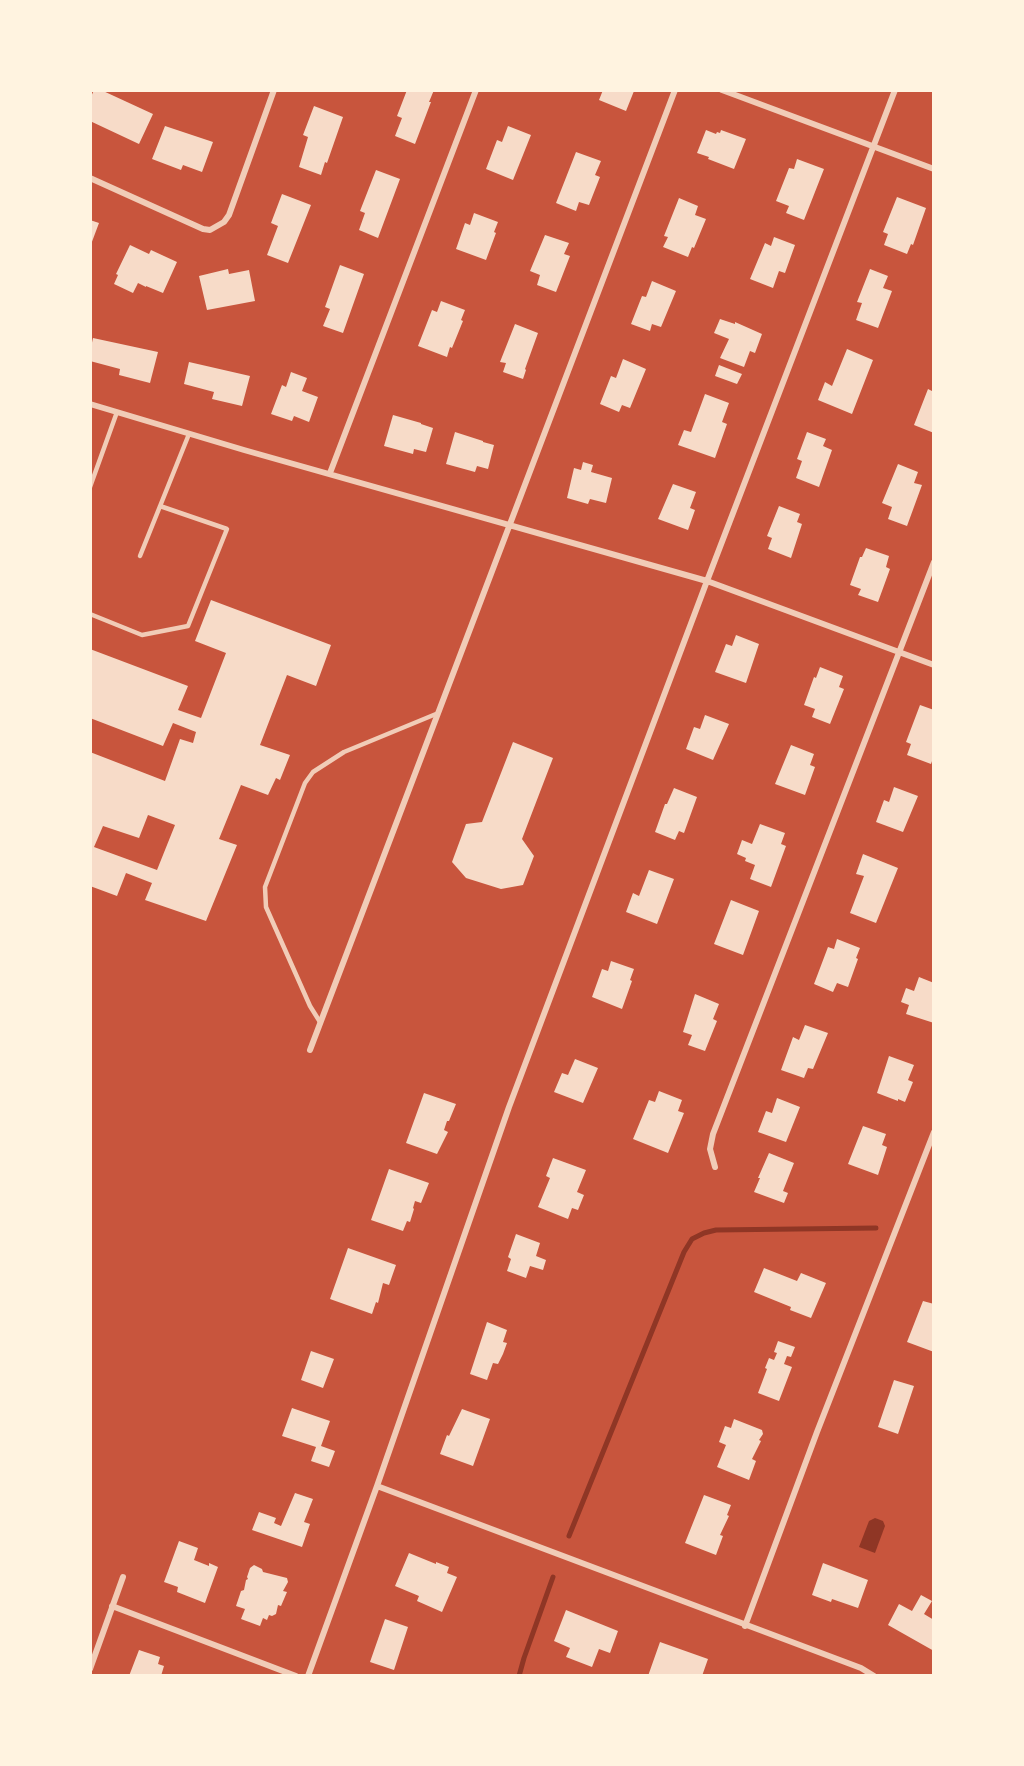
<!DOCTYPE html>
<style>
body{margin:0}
#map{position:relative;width:1024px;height:1766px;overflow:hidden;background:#c8553d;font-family:"Roboto Condensed",sans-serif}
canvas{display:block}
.frame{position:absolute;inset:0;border:92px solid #fff3e0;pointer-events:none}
</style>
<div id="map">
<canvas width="1024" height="1766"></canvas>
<div class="frame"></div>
</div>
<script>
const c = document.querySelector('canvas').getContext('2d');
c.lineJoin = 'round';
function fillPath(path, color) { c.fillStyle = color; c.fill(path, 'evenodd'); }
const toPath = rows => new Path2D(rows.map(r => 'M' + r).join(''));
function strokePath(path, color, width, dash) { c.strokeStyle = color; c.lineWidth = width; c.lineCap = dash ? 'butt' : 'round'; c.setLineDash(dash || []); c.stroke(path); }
fillPath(toPath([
 [875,1518,883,1521,885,1526,875,1553,859,1547,869,1521]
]), '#8f3625');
strokePath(toPath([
 [569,1536,684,1252,692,1239,704,1233,716,1230,876,1228],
 [519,1676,524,1658,553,1577]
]), '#8f3625', 5);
fillPath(toPath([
 [94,90,101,90,153,114,139,144,90,121,90,99],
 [407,90,434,90,429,102,431,102,415,144,395,136,402,118,397,116],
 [603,90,634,91,626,111,599,100],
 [314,106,343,117,327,163,325,162,321,175,299,167,308,137,303,135],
 [165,126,213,142,202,172,183,165,181,170,152,159],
 [508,126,531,135,513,180,486,169,497,140,502,142],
 [706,130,716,134,717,132,720,133,721,130,746,139,734,169,708,159,709,157,697,153],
 [576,152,601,161,595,175,600,177,589,205,579,202,576,211,556,203],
 [797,159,824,169,804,220,786,213,789,206,776,201,789,168,794,169],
 [376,170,400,179,378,238,359,230,365,213,360,211],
 [282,194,311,205,288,263,267,255,278,226,271,223],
 [897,197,926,208,913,245,911,244,907,254,884,245,888,234,883,232],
 [679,198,698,206,695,215,706,219,694,248,692,247,688,257,663,247,668,237,664,236],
 [474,213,498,222,494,232,496,233,486,260,456,249,465,223,470,225],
 [90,220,99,223,90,247],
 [545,235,569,243,564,254,570,256,556,292,537,285,540,275,530,271],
 [774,237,795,245,785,273,779,271,773,288,750,279,765,243,771,246],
 [130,245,149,254,151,250,177,262,163,293,146,286,146,287,138,283,133,293,114,284,118,275,116,274],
 [340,265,364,274,343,333,323,326,330,309,325,307],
 [228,269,229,274,249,270,255,301,207,310,199,276],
 [870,269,888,276,883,288,892,291,878,328,856,320,862,303,857,302],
 [652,281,676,291,661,327,652,324,650,331,631,324,642,296,646,297],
 [441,301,465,310,461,320,463,321,452,348,450,347,447,357,418,346,432,310,437,312],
 [720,319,735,324,735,322,762,334,755,353,750,351,744,367,720,358,729,339,714,333],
 [515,324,538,333,525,369,526,370,523,379,503,372,506,363,500,362],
 [93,338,158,352,150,383,119,375,120,369,90,361,90,352],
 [847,349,873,360,852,414,818,400,825,382,832,386],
 [623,359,646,369,630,408,622,405,619,412,600,404,611,376,616,378],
 [189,362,250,376,242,406,212,399,214,392,184,384],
 [719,365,742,374,737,384,715,376],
 [291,372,307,378,302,391,318,397,309,422,294,416,292,421,271,414,282,385,286,387],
 [928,389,934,392,934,433,914,425],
 [705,394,729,403,722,422,727,424,715,458,678,445,684,430,691,432],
 [393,415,421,423,421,424,433,428,426,452,414,449,413,454,384,446],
 [455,432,483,441,483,442,494,445,488,469,477,466,475,472,446,464],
 [807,432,826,439,823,446,832,450,819,487,796,478,802,461,797,459],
 [583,462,593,465,591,472,612,478,606,503,590,499,588,504,567,498,574,468,581,470],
 [898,464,918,472,914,483,922,485,907,526,888,519,892,507,882,503],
 [673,484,696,492,690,508,695,510,688,530,658,519],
 [779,506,800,514,797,522,802,524,791,558,768,549,772,538,767,536],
 [866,548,889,556,886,567,890,569,878,602,858,595,861,589,850,585,860,557,862,557],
 [211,600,331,645,316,686,287,675,260,745,290,755,280,780,276,778,268,795,241,785,219,839,237,845,206,921,145,900,152,883,126,873,117,896,90,886,90,752,165,781,180,739,193,743,196,732,173,723,163,746,90,718,90,649,188,686,178,710,201,718,226,653,195,641],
 [148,815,175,825,157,870,94,847,103,826,139,838],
 [736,635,759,644,746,683,715,672,726,644,732,646],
 [820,667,843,676,839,687,844,689,830,724,812,717,815,709,804,705,814,677,816,678],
 [920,705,934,710,934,755,931,764,907,755,911,744,906,742],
 [705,715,729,724,713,760,686,749,694,727,700,729],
 [513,742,553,758,522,839,534,856,523,885,501,889,466,878,452,862,466,824,482,822],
 [791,745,814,754,810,765,815,767,805,795,775,784],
 [894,787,918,796,903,832,876,822,884,800,889,802],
 [674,788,697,797,684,833,679,831,675,840,655,832,665,804,667,804],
 [760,824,785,833,781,844,786,846,771,887,750,879,755,865,745,861,746,858,737,854,742,840,752,844],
 [863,854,898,868,876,923,850,913,864,876,856,874],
 [649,870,674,879,657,924,626,912,633,893,639,896],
 [731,900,759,911,743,955,714,944],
 [837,939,860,948,856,958,858,959,848,987,837,983,833,992,814,984,828,947,834,949],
 [611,961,634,969,630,980,632,981,622,1009,592,997,602,969,608,971],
 [919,977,934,983,934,1023,906,1014,909,1005,901,1002,906,988,914,991],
 [695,994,719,1004,713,1019,717,1021,705,1051,688,1045,692,1035,683,1032],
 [805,1025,828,1033,813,1069,808,1068,804,1078,781,1070,793,1037,799,1040],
 [889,1056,914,1065,908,1080,913,1082,905,1102,898,1099,898,1101,877,1093],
 [575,1059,598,1068,583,1103,554,1092,562,1073,568,1075],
 [659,1091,682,1100,678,1111,684,1113,668,1153,633,1139,649,1100,655,1102],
 [424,1093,456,1104,449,1121,447,1121,444,1130,448,1132,437,1154,406,1143],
 [777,1098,800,1107,786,1142,758,1132,766,1111,772,1113],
 [863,1126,886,1134,882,1145,887,1147,878,1175,848,1164],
 [769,1153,794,1163,783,1191,788,1193,784,1203,754,1192,760,1178,758,1178],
 [553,1158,586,1170,577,1192,584,1195,578,1210,572,1208,568,1219,538,1207,550,1178,546,1176],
 [389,1169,429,1183,421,1203,415,1201,413,1208,414,1209,410,1222,407,1221,403,1231,371,1220],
 [516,1234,540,1243,536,1256,546,1260,543,1270,530,1266,526,1278,507,1271,511,1259,508,1257],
 [348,1248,396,1265,389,1285,383,1283,378,1303,376,1302,372,1314,330,1299],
 [764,1268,797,1281,801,1273,826,1283,811,1318,790,1310,791,1307,754,1292],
 [923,1301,934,1304,934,1352,907,1342],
 [487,1322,507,1330,503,1342,507,1343,503,1354,498,1364,493,1363,487,1380,470,1374],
 [778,1341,795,1347,791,1357,787,1356,784,1364,792,1367,779,1401,758,1393,767,1369,765,1368,769,1358,774,1360,777,1353,774,1352],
 [311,1351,334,1359,323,1388,301,1380],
 [894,1380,914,1386,898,1434,878,1427],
 [292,1408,330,1421,321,1446,335,1451,329,1467,311,1461,316,1447,282,1436],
 [462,1409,490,1419,473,1466,440,1454,447,1435,449,1436],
 [734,1419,762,1430,763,1434,759,1440,761,1441,752,1459,756,1461,749,1480,717,1467,726,1445,719,1442,725,1426,731,1428],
 [295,1493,313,1499,304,1522,310,1524,302,1547,252,1530,259,1512,276,1518,274,1523,281,1526],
 [704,1495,731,1505,727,1515,729,1516,720,1535,723,1536,716,1555,685,1543],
 [179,1541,198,1548,194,1560,209,1566,209,1563,218,1567,205,1603,177,1592,178,1587,164,1582],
 [409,1553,436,1564,436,1562,449,1567,447,1573,457,1577,442,1612,417,1601,419,1596,395,1586],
 [823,1563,868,1580,858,1608,832,1599,831,1602,812,1595],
 [254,1565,262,1569,263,1572,287,1578,288,1582,283,1591,287,1592,281,1606,278,1605,276,1614,272,1616,269,1615,267,1620,263,1618,260,1626,241,1619,245,1609,236,1606,241,1591,244,1590,246,1580,248,1579,247,1577,250,1568],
 [921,1595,932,1601,924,1614,934,1620,934,1651,888,1625,899,1604,912,1611],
 [566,1610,618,1631,610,1653,599,1649,592,1667,566,1657,570,1648,554,1641],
 [385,1619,408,1627,394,1670,370,1662],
 [660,1642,708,1659,702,1676,648,1676],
 [139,1650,160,1657,158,1664,164,1666,161,1676,129,1676]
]), '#f7dbc8');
strokePath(toPath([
 [90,487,117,412],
 [140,556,189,434],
 [90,614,142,635,188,626,227,529,160,506],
 [320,1022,310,1006,266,907,265,887,305,783,313,772,344,752,436,714]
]), '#f1ccb7', 4.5);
strokePath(toPath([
 [722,90,934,169],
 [90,178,203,229,210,230,224,222,229,215,274,90],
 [90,404,244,450,707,581,934,665],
 [330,473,476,90],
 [310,1050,675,90],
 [715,1167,710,1149,713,1134,934,562],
 [377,1486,861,1668,874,1676],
 [112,1606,296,1676],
 [745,1626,817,1432,934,1132],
 [90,1669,123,1577],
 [308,1676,377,1486,509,1107,707,581,895,90]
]), '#f1ccb7', 6);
</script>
